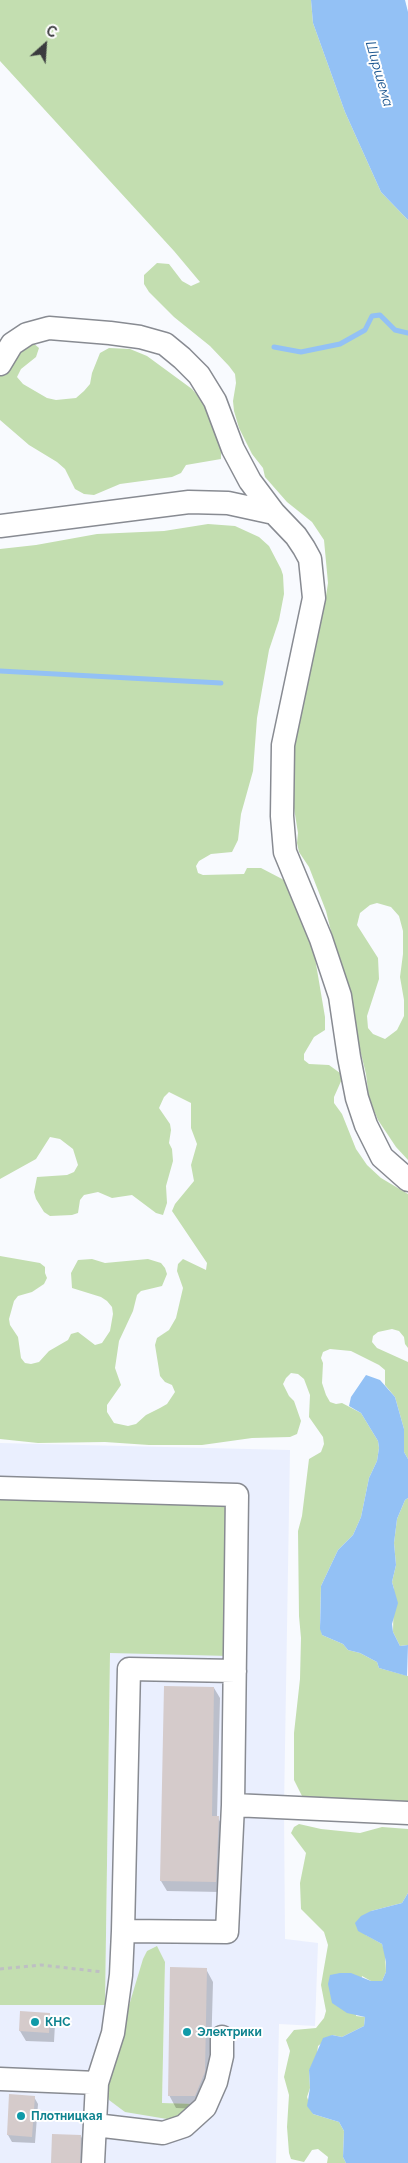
<!DOCTYPE html>
<meta charset="utf-8">
<style>
body{margin:0}
#map{position:relative;width:408px;height:2163px;overflow:hidden;background:#f8fafe;font-family:Raleway,sans-serif}
canvas{display:block}
.north{position:absolute;left:20px;top:20px;width:50px;height:50px;-webkit-text-stroke:4px #fff;paint-order:stroke;rotate:26deg;font-size:14px;font-weight:700;line-height:20px;text-align:center;color:#3a3b3e}
.north::after{content:'';display:block;margin:auto;width:18px;height:22px;background:#3a3b3e;clip-path:polygon(50% 0,100% 100%,50% 72%,0 100%)}
</style>
<div id="map">
<canvas width="408" height="2163"></canvas>
<div class="north">С</div>
</div>
<script>
const context = document.querySelector('canvas').getContext('2d');
context.lineJoin = 'round';
function fill(path, color) { context.fillStyle = color; context.fill(path, 'evenodd'); }
const shape = rows => new Path2D(rows.map(r => 'M' + r).join(''));
function stroke(path, color, width, dash) { context.strokeStyle = color; context.lineWidth = width; context.lineCap = dash ? 'butt' : 'round'; context.setLineDash(dash || []); context.stroke(path); }
function label(font, color, halo, rows, align = 'center') {
  context.font = font + ' Raleway,sans-serif'; context.lineWidth = 4; context.setLineDash([]); context.textBaseline = 'middle'; context.strokeStyle = halo; context.fillStyle = color; for (const [text, x, y, turn = 0] of rows) {
    context.save(); context.translate(x, y); context.rotate((+turn || 0) * Math.PI / 180); context.textAlign = isNaN(turn) ? turn : align; if (halo) context.strokeText(text, 0, 0); context.fillText(text, 0, 0); context.restore();
  }
}
fill(shape([
 [0,1443,290,1450,284,1807,285,1939,318,1943,315,2026,279,2024,276,2163,0,2163,0,2005,105,2005,110,1653,0,1496],
 [147,1951,165,1963,162,2103,195,2104,124,2112,127,2012]
]), '#eaeffe');
fill(shape([
 [0,0,311,0,313,23,345,112,381,192,408,220,408,1160,396,1147,378,1120,369,1098,366,1074,326,911,309,867,299,852,297,843,298,833,293,802,294,747,326,596,328,583,324,540,312,522,287,502,265,477,263,468,252,454,239,428,234,411,233,401,236,383,235,374,229,366,210,346,174,317,149,292,144,284,144,275,157,263,169,264,182,281,191,286,200,282,174,251,0,61],
 [377,903,391,907,399,916,403,931,403,954,400,977,404,1000,404,1016,397,1030,385,1039,373,1034,368,1028,367,1016,379,979,378,958,357,925,360,913,370,905],
 [0,339,32,342,39,348,36,357,21,369,17,377,23,384,47,398,56,400,76,398,84,391,90,384,92,373,100,353,109,348,130,349,147,356,192,389,204,403,221,450,221,459,186,465,181,473,172,477,120,484,94,495,84,494,75,489,65,469,57,462,29,445,0,420],
 [208,524,235,526,259,537,269,546,281,569,283,575,284,594,279,620,269,650,257,718,253,771,241,814,238,840,232,852,211,854,199,861,196,866,198,873,203,875,244,874,247,868,261,868,284,880,291,890,306,927,315,958,325,1017,325,1030,314,1037,304,1054,304,1060,309,1064,329,1065,340,1073,342,1079,334,1097,334,1103,342,1114,356,1149,367,1165,381,1178,408,1194,408,1348,405,1344,404,1337,399,1331,392,1329,378,1332,373,1336,372,1342,377,1348,408,1362,408,1459,404,1452,404,1429,395,1397,385,1385,385,1370,379,1365,351,1351,330,1349,323,1352,321,1358,323,1363,322,1383,326,1395,330,1402,336,1404,342,1403,361,1413,378,1441,379,1448,377,1461,369,1478,361,1517,353,1535,338,1550,321,1586,320,1622,322,1635,343,1644,348,1650,360,1653,377,1662,379,1668,408,1676,408,1807,304,1800,294,1780,294,1733,300,1679,301,1638,299,1616,298,1531,302,1516,309,1459,321,1452,324,1444,323,1437,309,1417,310,1395,304,1379,298,1374,291,1373,286,1378,283,1384,289,1396,294,1401,301,1421,297,1434,290,1437,252,1438,202,1445,149,1445,105,1442,38,1443,0,1439,0,1256,40,1263,45,1267,45,1273,47,1278,44,1284,32,1292,18,1296,14,1301,9,1319,10,1325,18,1337,21,1358,25,1363,31,1364,39,1362,49,1351,68,1340,71,1334,78,1332,95,1345,102,1343,110,1331,113,1314,112,1307,107,1301,101,1297,72,1288,71,1273,78,1260,92,1259,105,1263,148,1259,161,1263,165,1268,167,1274,162,1286,141,1291,137,1295,133,1311,119,1341,115,1368,121,1385,107,1405,107,1412,114,1423,128,1426,136,1424,146,1415,160,1408,167,1404,175,1392,172,1385,165,1382,160,1376,155,1345,157,1338,169,1330,176,1318,183,1288,177,1271,178,1264,183,1259,206,1270,207,1263,172,1211,175,1204,194,1181,191,1165,197,1144,191,1128,191,1103,169,1092,164,1097,159,1108,170,1124,171,1130,169,1143,172,1149,173,1161,166,1186,167,1203,163,1215,156,1213,132,1195,112,1198,98,1192,84,1195,80,1200,78,1213,72,1215,50,1216,44,1212,36,1199,34,1192,37,1177,67,1175,74,1172,78,1165,73,1149,60,1139,50,1137,36,1159,0,1179,0,549,36,545,97,534,164,531],
 [0,1496,231,1500,229,1656,110,1653,105,2005,0,2005],
 [408,1498,408,1645,400,1646,393,1632,394,1589,392,1582,396,1565,394,1543,397,1519,405,1500],
 [299,1824,321,1829,360,1833,382,1827,408,1829,408,1893,402,1903,371,1911,366,1935,382,1944,385,1953,386,1972,382,1981,371,1981,362,1976,356,2016,365,2017,364,2026,342,2037,332,2035,318,2046,317,2054,309,2071,310,2088,307,2097,313,2114,339,2122,344,2131,343,2157,346,2163,327,2163,328,2157,318,2149,312,2150,304,2162,291,2159,289,2153,287,2127,289,2095,284,2077,290,2051,286,2040,294,2030,316,2028,324,2018,326,2011,321,1985,328,1945,324,1932,301,1909,300,1883,306,1853,291,1833,294,1827],
 [157,1946,165,1962,162,2103,196,2104,182,2115,167,2119,125,2112,109,2100,105,2085,143,1959,147,1951]
]), '#c3deb0');
fill(shape([
 [311,0,405,0,408,12,408,220,381,192,345,112,313,23],
 [366,1375,380,1380,395,1397,404,1429,404,1452,408,1459,408,1498,405,1500,397,1519,394,1543,396,1565,392,1582,398,1603,392,1624,393,1632,400,1646,408,1645,407,1676,379,1668,377,1662,360,1653,348,1650,343,1644,322,1635,320,1629,321,1586,338,1550,353,1535,361,1517,369,1478,377,1461,379,1448,378,1441,361,1413,349,1406,351,1397],
 [408,1893,408,2163,346,2163,343,2157,344,2131,339,2122,313,2114,307,2106,310,2088,309,2070,323,2038,332,2035,342,2037,364,2026,365,2017,347,2013,332,2003,328,1984,330,1975,340,1973,351,1973,371,1981,382,1981,386,1972,386,1962,382,1944,358,1931,355,1923,361,1916,371,1911,402,1903]
]), '#93c1f5');
fill(shape([
 [214,1688,220,1698,217,1817,224,1828,221,1892,167,1891,161,1881],
 [206,1969,213,1982,210,2091,202,2109,176,2108,169,2095],
 [49,2014,55,2024,54,2042,26,2041,20,2031],
 [34,2097,38,2104,35,2143,12,2142,8,2135],
 [81,2136,84,2143,84,2163,52,2163]
]), '#0003');
stroke(shape([
 [274,347,301,352,340,344,365,330,372,316,380,315,395,330,408,333],
 [0,671,221,683]
]), '#93c1f5', 5);
fill(shape([
 [164,1686,214,1687,212,1816,219,1816,216,1882,160,1881],
 [170,1967,207,1968,205,2072,195,2096,168,2096],
 [20,2011,50,2013,49,2033,19,2031],
 [9,2094,35,2096,32,2137,7,2135],
 [52,2134,81,2135,80,2163,51,2163]
]), '#d5cbcb');
const minor = shape([
 [0,364,12,344,27,334,49,328,110,333,140,337,165,344,182,358,199,375,215,401,233,449,250,481,274,513,296,536,304,548,310,559,314,598,283,745,282,816,285,852,321,939,340,996,349,1057,357,1098,366,1125,382,1157,408,1180],
 [0,526,189,502,228,503,274,513],
 [0,1488,237,1495,233,1805,227,1932,123,1931,121,1975,113,2033,97,2083,93,2163],
 [233,1805,408,1813],
 [123,1931,129,1669,235,1671],
 [0,2079,97,2083],
 [95,2125,163,2133,184,2126,205,2107,216,2082,222,2056,222,2037]
]);
stroke(minor, '#888b92', 25);
stroke(shape([
 [0,1969,41,1965,103,1972]
]), '#bebfc3', 3, [4, 4]);
stroke(minor, '#fff', 22);
for (const [x, y, r, color] of [
 [35,2022,5,"#0f9aa8"],
 [187,2032,5,"#0f9aa8"],
 [21,2116,5,"#0f9aa8"]
]) { const dot = new Path2D(); dot.arc(x, y, r, 0, 2 * Math.PI); context.fillStyle = color; context.fill(dot); stroke(dot, '#fff', 2); }
label('bold 12px', '#0d838f', '#fff', [
 ["КНС",45,2022],
 ["Электрики",197,2032],
 ["Плотницкая",31,2116]
], 'left');
label('italic 14px', '#1b5690', '#fff', [
 ["Ширшема",379,74,74]
]);
</script>
